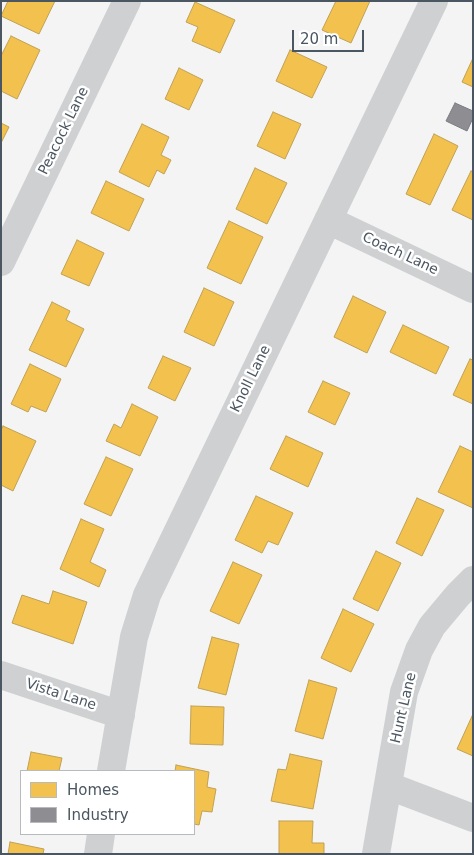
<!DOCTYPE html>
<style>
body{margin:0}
#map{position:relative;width:474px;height:855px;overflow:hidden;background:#f4f4f4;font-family:"DejaVu Sans",sans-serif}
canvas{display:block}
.frame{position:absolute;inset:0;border:2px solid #4a5661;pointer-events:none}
.legend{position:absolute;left:20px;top:770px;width:175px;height:65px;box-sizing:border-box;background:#fff;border:1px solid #b7bbc0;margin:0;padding:6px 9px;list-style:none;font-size:15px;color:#4a5661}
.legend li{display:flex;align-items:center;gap:10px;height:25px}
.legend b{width:25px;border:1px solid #b7bbc0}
.scale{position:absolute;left:292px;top:30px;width:72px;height:22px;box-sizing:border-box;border:2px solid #4a5661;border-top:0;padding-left:6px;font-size:15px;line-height:18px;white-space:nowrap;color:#4a5661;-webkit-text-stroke:4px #fff;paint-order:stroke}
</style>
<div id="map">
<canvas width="474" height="855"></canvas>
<div class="frame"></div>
<ul class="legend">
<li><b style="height:14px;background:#f2c14e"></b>Homes</li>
<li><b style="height:14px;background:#8d8d92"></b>Industry</li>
</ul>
<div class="scale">20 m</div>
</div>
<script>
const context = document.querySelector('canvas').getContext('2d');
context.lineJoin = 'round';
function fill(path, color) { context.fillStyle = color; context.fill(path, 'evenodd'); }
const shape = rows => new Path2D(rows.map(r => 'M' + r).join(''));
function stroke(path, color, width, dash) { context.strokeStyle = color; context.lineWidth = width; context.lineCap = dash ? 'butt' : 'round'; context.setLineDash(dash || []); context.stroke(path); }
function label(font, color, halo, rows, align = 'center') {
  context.font = font + ' "DejaVu Sans",sans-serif'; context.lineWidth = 5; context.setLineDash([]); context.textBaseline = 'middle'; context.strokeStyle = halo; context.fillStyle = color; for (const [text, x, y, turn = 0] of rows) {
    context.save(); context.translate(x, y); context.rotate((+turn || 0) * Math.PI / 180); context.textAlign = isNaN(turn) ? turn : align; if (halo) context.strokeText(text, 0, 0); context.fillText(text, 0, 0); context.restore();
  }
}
const homes = shape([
 [8,1,55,1,39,34,1,16,8,1],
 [336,1,370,1,351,43,322,30,336,1],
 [195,2,235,20,220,53,192,41,198,27,186,22,195,2],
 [11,36,40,50,17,99,1,91,1,56,11,36],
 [290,50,327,67,312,98,276,81,290,50],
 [473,58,473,87,462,82,473,58],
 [179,68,203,80,189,110,165,99,179,68],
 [273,112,301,124,285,159,257,146,273,112],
 [1,123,9,127,1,143,1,123],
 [142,124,169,137,161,155,171,160,164,174,157,170,149,187,119,172,142,124],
 [434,134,458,146,430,205,406,194,434,134],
 [255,168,287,183,267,224,236,209,255,168],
 [471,171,473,172,473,220,452,210,471,171],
 [106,181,144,199,129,231,91,213,106,181],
 [229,221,263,237,241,284,207,268,229,221],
 [77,240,104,253,89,286,61,274,77,240],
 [204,288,234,302,214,346,184,332,204,288],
 [353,296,386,312,367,353,334,337,353,296],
 [52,302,70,311,66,320,84,329,66,367,29,350,52,302],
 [403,325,449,347,436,374,390,352,403,325],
 [163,356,191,368,175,401,148,388,163,356],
 [470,359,473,360,473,404,453,395,470,359],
 [30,364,61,379,46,412,31,406,28,412,11,404,30,364],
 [323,381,350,393,335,425,308,412,323,381],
 [132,404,158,417,140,456,106,441,114,424,121,428,132,404],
 [3,426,36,441,13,491,1,485,1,430,3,426],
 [286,436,323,453,308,487,270,469,286,436],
 [460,446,473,452,473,508,438,492,460,446],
 [106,457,133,469,111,516,84,504,106,457],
 [256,496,293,513,278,545,268,541,262,553,235,540,256,496],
 [417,498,444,510,422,556,396,543,417,498],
 [81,519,104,529,90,562,106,570,99,587,60,569,81,519],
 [376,551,401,563,378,611,353,599,376,551],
 [233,562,262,575,239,624,210,611,233,562],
 [53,591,87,602,73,644,12,623,22,595,49,604,53,591],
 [343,609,374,624,351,672,321,658,343,609],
 [212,637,239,644,226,695,198,688,212,637],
 [309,680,337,688,323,739,295,731,309,680],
 [191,706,224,707,223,745,190,744,191,706],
 [473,714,473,756,457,749,473,714],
 [31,752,62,758,59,771,27,771,31,752],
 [290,754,322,761,313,809,271,801,278,769,286,770,290,754],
 [176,765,209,772,207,787,216,789,212,812,202,811,199,825,194,824,194,771,175,771,176,765],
 [279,821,313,821,312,843,324,843,324,854,279,854,279,821],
 [10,842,44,849,43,854,8,854,10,842]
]);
fill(homes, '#f2c14e');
stroke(homes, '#c0a154', 1);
const industry = shape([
 [455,103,473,111,473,118,467,131,446,121,455,103]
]);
fill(industry, '#8d8d92');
stroke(industry, '#797c83', 1);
stroke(shape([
 [328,220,473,289],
 [1,262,127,1],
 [1,675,121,715],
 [111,771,134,637,147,595,434,1],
 [389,786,473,818],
 [98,854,101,834],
 [376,854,404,692,419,650,432,626,458,595,473,580]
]), '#ced0d2', 28);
label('14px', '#4a5661', '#fff', [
 ["Peacock Lane",64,131,-64],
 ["Coach Lane",400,254,25],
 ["Knoll Lane",251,379,-64],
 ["Vista Lane",61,695,18],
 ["Hunt Lane",404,708,-77]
]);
</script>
